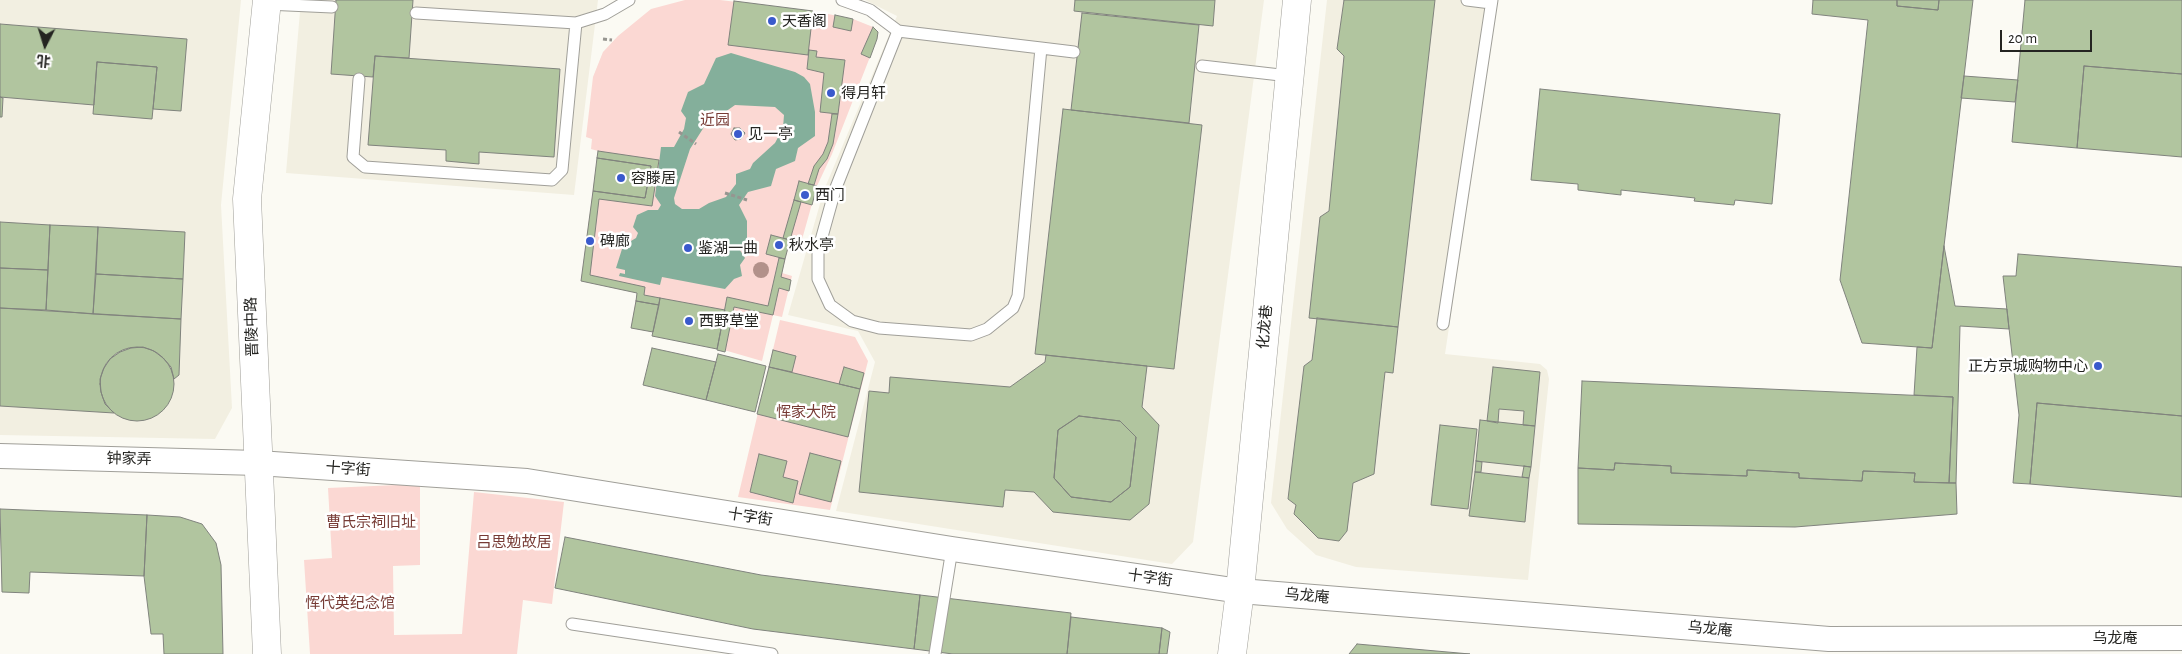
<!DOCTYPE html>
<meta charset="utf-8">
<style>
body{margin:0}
#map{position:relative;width:2182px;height:654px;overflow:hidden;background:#fbfaf3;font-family:"Alegreya Sans","Noto Sans SC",sans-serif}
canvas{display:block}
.north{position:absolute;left:20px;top:20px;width:50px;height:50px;-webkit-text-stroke:4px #fff;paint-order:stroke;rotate:185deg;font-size:14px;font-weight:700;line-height:20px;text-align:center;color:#242421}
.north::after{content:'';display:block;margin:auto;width:18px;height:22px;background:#242421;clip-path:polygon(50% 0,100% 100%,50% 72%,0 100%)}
.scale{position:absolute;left:2000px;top:30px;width:92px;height:22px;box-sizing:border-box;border:2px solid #242421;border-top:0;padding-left:6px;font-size:15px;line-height:18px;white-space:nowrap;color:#242421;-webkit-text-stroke:4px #fff;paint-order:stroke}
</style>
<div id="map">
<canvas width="2182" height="654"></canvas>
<div class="north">北</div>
<div class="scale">20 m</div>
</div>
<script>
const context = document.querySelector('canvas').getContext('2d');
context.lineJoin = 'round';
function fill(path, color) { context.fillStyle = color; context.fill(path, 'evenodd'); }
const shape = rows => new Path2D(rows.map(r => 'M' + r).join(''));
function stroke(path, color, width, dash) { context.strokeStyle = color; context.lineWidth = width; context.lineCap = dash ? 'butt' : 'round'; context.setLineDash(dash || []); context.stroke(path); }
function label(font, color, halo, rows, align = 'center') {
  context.font = font + ' "Alegreya Sans","Noto Sans SC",sans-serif'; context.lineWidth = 5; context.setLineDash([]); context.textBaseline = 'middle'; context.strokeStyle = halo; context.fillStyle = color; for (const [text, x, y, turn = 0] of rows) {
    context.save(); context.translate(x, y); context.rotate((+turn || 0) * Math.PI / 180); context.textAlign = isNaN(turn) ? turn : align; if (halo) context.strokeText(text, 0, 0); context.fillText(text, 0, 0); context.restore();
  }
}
fill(shape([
 [0,0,241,0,221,205,232,408,215,439,0,435],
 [301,0,598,0,574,195,286,173],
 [865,0,1264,0,1193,542,1172,564,836,511,875,362,858,331,788,315,824,190,897,16],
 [1327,0,1498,0,1445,354,1540,364,1547,370,1549,379,1528,580,1356,567,1316,555,1287,529,1271,503]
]), '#f2efe1');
fill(shape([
 [685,0,720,0,813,11,853,19,873,27,878,32,877,39,832,154,817,186,801,243,790,240,782,273,792,276,791,280,782,317,773,315,762,361,717,348,652,336,653,332,631,328,637,293,581,281,598,151,591,149,592,139,586,137,593,77,603,52,618,36,651,9],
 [780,320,855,337,868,361,830,510,738,497],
 [420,484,420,565,393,566,394,635,462,634,474,492,564,502,552,604,523,600,517,654,310,654,304,560,332,558,328,488]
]), '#fbd8d3');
fill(shape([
 [731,53,795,72,804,77,810,84,815,112,815,136,798,148,795,161,776,169,771,186,748,192,739,205,747,221,747,242,738,247,745,258,740,265,742,276,734,279,725,289,662,277,660,285,619,276,620,273,625,274,625,270,616,268,622,249,626,244,636,238,638,233,633,227,637,215,648,210,658,210,661,205,655,196,661,147,674,147,684,129,686,118,681,111,688,92,704,84,716,58],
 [735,105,775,107,784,115,783,128,775,143,753,163,750,169,736,174,736,184,726,197,709,203,699,209,682,209,675,204,674,198,690,149,704,127]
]), '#84af9b');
const building = shape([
 [336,0,413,0,409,58,375,56,373,77,331,74,336,0],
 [1075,0,1215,0,1213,26,1074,11,1075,0],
 [1344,0,1435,0,1398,327,1309,318,1320,217,1329,211,1344,56,1337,49,1344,0],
 [1813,0,1897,0,1897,6,1938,10,1939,0,1973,0,1932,348,1862,343,1840,280,1868,20,1812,14,1813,0],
 [1897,0,1939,0,1938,10,1897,6,1897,0],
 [2025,0,2182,0,2182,74,2084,66,2077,148,2012,142,2025,0],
 [734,1,813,11,808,55,728,45,734,1],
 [1082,13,1199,25,1189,123,1071,110,1082,13],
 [835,15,853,19,851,31,833,27,835,15],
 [0,24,187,39,181,111,153,109,157,67,97,62,94,105,0,97,0,24],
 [873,27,878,32,877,39,870,58,861,54,873,27],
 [809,50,817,51,816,57,845,60,838,114,820,112,824,73,807,69,809,50],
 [375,56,560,69,554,157,479,152,479,164,446,161,446,150,368,145,375,56],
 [97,62,157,67,152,119,93,114,97,62],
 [2084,66,2182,74,2182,157,2077,148,2084,66],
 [1964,76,2018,80,2015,102,1961,98,1964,76],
 [1540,89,1780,114,1772,204,1735,200,1734,205,1694,201,1695,198,1621,190,1621,195,1578,190,1578,184,1531,180,1540,89],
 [0,97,3,98,2,117,0,117,0,97],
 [1063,109,1202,125,1174,369,1035,354,1063,109],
 [832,114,838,114,833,144,827,159,819,169,814,185,808,184,814,166,823,154,828,142,832,114],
 [734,128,740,128,745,133,741,139,735,140,731,134,734,128],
 [598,151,659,160,652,206,599,199,590,275,645,287,644,295,660,298,659,305,636,301,637,293,581,281,593,191,645,198,651,166,597,158,598,151],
 [597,158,651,166,645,198,593,191,597,158],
 [799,181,817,186,812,205,794,200,799,181],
 [794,200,801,202,790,240,783,238,794,200],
 [0,222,50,225,48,270,0,268,0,222],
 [50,225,98,227,93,314,46,310,50,225],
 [98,227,185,232,183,279,96,274,98,227],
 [771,235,790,240,785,259,766,254,771,235],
 [1944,246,1955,306,2007,309,2009,329,1960,326,1956,483,1949,483,1953,397,1914,395,1917,347,1932,348,1944,246],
 [2018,254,2182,267,2182,416,2037,403,2030,484,2013,483,2019,415,2003,276,2016,276,2018,254],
 [779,258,785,259,781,277,791,280,789,291,779,288,773,315,734,307,725,352,717,350,727,297,768,306,779,258],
 [0,268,48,270,46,310,0,308,0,268],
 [96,274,183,279,181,319,93,314,96,274],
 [660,298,725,310,717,349,652,336,660,298],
 [636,301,659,305,653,332,631,328,636,301],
 [0,308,181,319,179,375,174,379,171,367,163,358,154,351,143,347,131,348,120,352,110,359,104,368,100,379,101,392,105,404,114,413,0,406,0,308],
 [1317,318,1398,327,1393,373,1385,372,1374,474,1353,483,1347,531,1339,541,1318,538,1294,514,1296,505,1288,499,1304,366,1312,360,1317,318],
 '100 384a37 37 0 1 1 74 0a37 37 0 1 1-74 0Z',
 [652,348,716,362,706,400,643,385,652,348],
 [773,350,796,356,792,372,769,367,773,350],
 [718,354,766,366,755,412,706,400,718,354],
 [1046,355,1147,366,1142,407,1159,425,1149,504,1130,520,1053,512,1034,492,1005,490,1003,507,859,492,869,391,889,393,890,377,1010,387,1045,362,1046,355],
 [1079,416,1120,421,1136,437,1130,487,1111,502,1071,497,1054,478,1058,430,1079,416],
 [769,367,860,389,848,437,757,414,769,367],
 [844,367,864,373,860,389,839,384,844,367],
 [1493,367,1540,372,1535,426,1523,425,1524,411,1499,409,1498,423,1487,421,1493,367],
 [1582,381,1953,397,1949,483,1914,482,1915,473,1863,471,1862,481,1799,478,1799,473,1747,470,1747,476,1671,473,1671,466,1615,463,1614,470,1578,468,1582,381],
 [2037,403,2182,416,2182,497,2030,484,2037,403],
 [1079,416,1120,421,1136,437,1130,487,1111,502,1071,497,1054,478,1058,430,1079,416],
 [1480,420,1535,426,1531,467,1476,461,1480,420],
 [1440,425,1477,429,1468,509,1431,505,1440,425],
 [810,453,841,461,831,502,799,494,810,453],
 [759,454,787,461,783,477,798,481,793,503,750,492,759,454],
 [1476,461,1482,462,1481,472,1475,472,1476,461],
 [1615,463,1671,466,1671,473,1747,476,1747,470,1799,473,1799,478,1862,481,1863,471,1915,473,1914,482,1956,483,1957,514,1795,527,1578,524,1578,468,1614,470,1615,463],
 [1524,466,1531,467,1529,478,1522,477,1524,466],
 [1475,472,1529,478,1525,522,1469,516,1475,472],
 [0,509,147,515,144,576,30,572,29,593,2,592,0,509],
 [147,515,180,517,202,524,216,543,221,565,223,654,164,654,163,634,151,634,144,576,147,515],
 [565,537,761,575,920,595,914,649,753,629,555,588,565,537],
 [920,595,1071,613,1067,654,953,654,914,649,920,595],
 [1071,617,1162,628,1159,654,1067,654,1071,617],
 [1162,628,1170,632,1167,654,1159,654,1162,628],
 [1357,644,1470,654,1349,654,1357,644]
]);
fill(building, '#b1c59f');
stroke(building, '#80837d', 1);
const service = shape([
 [842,0,870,10,898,31,1041,48,1018,296,1013,308,987,329,971,335,879,328,852,321,830,305,818,279,818,251,835,190,898,31],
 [1467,0,1491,3],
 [266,4,332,7],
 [416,13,576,23,605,14,629,0],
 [1041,48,1074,52],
 [1202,66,1289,76],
 [359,79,353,157,365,167,552,180,562,170,576,23],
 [1443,324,1492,0],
 [572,624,772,654],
 [935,654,952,549]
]);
const minor = shape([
 [0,456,258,463,527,481,952,549,1240,591,1829,639,2182,638]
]);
const tertiary = shape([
 [1232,654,1240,591,1297,0]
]);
const secondary = shape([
 [267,654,247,199,267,0]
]);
stroke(service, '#a09f99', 13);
stroke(minor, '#a09f99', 26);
stroke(tertiary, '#a09f99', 29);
stroke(secondary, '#a09f99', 29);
stroke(shape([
 [603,39,612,40],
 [679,132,696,144],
 [725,193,747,200]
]), '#969590', 3, [4, 2.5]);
stroke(service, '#fff', 11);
stroke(minor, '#fff', 24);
stroke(tertiary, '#fff', 28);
stroke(secondary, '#fff', 28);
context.fillStyle = '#b2918a';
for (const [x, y] of [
 [761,270]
]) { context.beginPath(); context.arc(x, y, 8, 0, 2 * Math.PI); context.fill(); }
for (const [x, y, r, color] of [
 [772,21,5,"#3a5acc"],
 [831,93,5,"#3a5acc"],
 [738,134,5,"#3a5acc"],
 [621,178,5,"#3a5acc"],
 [805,195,5,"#3a5acc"],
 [590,241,5,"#3a5acc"],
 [779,245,5,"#3a5acc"],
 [688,248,5,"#3a5acc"],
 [689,321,5,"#3a5acc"],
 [2098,366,5,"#3a5acc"]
]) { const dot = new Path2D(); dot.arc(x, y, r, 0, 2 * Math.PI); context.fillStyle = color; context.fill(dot); stroke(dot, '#fff', 2); }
label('15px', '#242421', '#fff', [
 ["天香阁",782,21],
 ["得月轩",841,93],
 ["见一亭",748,134],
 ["容滕居",631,178],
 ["西门",815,195],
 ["碑廊",600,241],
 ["秋水亭",789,245],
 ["鉴湖一曲",698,248],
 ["西野草堂",699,321],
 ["正方京城购物中心",2088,366,"right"]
], 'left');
label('15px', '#773b35', '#fff', [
 ["近园",715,120],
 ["恽家大院",806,412],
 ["曹氏宗祠旧址",371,522],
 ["吕思勉故居",514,542],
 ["恽代英纪念馆",350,603]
]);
label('15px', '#242421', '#fff', [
 ["晋陵中路",252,327,-92],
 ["化龙巷",1265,327,-85],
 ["钟家弄",129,459,1],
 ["十字街",348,469,4],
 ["十字街",750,517,9],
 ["十字街",1150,578,8],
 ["乌龙庵",1307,596,5],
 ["乌龙庵",1710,629,5],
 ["乌龙庵",2115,638]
]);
</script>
